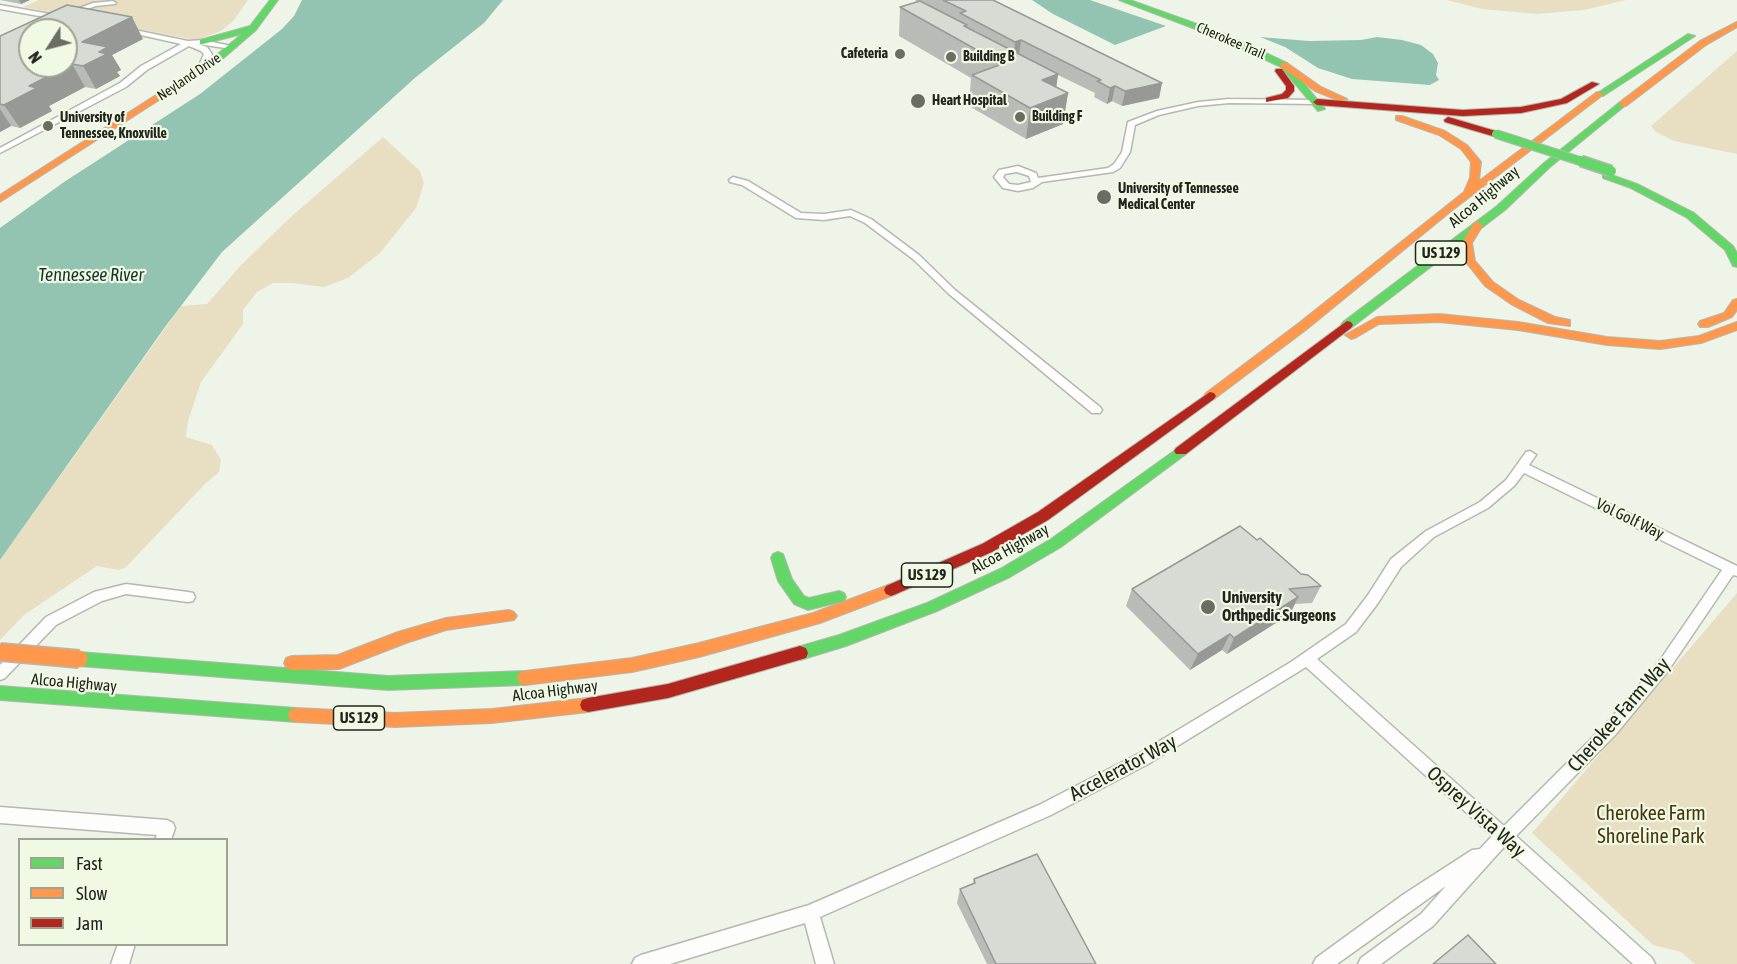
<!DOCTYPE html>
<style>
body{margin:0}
#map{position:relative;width:1737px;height:964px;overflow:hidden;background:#eff4e9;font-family:"Asap Condensed",sans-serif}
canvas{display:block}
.legend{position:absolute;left:18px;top:838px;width:210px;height:108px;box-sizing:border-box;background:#eff9e4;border:2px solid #9da494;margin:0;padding:8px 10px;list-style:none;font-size:18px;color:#21251d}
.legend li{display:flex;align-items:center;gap:12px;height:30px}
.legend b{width:30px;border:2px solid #9da494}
.north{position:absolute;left:18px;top:18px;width:60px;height:60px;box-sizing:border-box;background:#eff9e4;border:2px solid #9da494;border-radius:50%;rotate:234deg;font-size:16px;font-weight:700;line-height:24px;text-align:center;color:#21251d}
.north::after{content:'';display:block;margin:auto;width:21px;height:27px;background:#696d64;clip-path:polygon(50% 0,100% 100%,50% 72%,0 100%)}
</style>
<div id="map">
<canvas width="1737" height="964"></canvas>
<ul class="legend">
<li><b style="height:8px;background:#63d668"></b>Fast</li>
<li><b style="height:8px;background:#ff974d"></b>Slow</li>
<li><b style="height:8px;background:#b3261e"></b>Jam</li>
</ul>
<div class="north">N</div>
</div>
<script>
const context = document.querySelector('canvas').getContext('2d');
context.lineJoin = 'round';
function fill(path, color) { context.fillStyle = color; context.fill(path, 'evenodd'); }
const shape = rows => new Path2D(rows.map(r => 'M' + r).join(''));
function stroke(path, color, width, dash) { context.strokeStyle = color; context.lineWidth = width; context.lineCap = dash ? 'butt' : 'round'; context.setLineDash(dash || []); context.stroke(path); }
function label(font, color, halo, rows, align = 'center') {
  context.font = font + ' "Asap Condensed",sans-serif'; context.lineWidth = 4.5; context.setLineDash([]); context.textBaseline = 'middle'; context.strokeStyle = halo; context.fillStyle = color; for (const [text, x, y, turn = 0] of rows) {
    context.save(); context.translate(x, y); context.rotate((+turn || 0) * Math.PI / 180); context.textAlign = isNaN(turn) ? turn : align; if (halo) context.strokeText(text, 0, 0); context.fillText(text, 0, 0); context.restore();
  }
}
fill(shape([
 [39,0,248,0,234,20,221,31,199,39,190,39,23,7],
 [1447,0,1626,0,1584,10,1537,14,1482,9],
 [1737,51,1737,154,1674,141,1656,132,1651,126],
 [383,137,420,171,424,183,416,208,380,253,348,278,324,287,292,283,273,283,257,292,243,310,243,324,201,382,188,421,186,437,212,445,221,460,219,472,204,485,126,567,119,570,97,566,24,615,0,640,0,560,181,306,207,304,242,264,293,215],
 [1737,593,1737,964,1695,964,1681,952,1653,945,1532,833]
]), '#e8dec2');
fill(shape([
 [302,0,503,0,484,23,416,77,222,252,165,327,0,560,0,228,64,182,200,94,282,29,294,16],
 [1032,0,1090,0,1166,26,1115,45,1053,14],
 [1260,37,1309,41,1361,40,1377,37,1402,40,1421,45,1433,54,1438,63,1436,75,1439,80,1430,85,1352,79,1318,68,1285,47]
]), '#93c4b2');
const street = shape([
 [113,1,116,3,115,4,96,6,69,15,66,13,93,3,113,1],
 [0,5,61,16,64,18,61,20,0,9,0,5],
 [125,28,188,41,203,40,236,47,232,49,198,44,207,47,212,54,205,70,201,72,197,70,204,54,201,51,189,46,147,70,126,87,0,153,0,148,120,83,141,66,181,44,123,31,122,30,125,28],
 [1229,99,1317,100,1321,102,1317,104,1229,103,1198,106,1159,115,1135,125,1130,152,1120,168,1113,172,1042,182,1033,188,1018,191,1003,188,994,177,999,170,1018,166,1036,173,1038,178,1108,168,1114,164,1122,152,1128,122,1157,111,1198,102,1229,99],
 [1017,172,1029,176,1031,182,1018,185,1009,184,1003,177,1005,174,1017,172],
 [733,177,748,181,801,213,824,214,851,210,871,219,919,255,955,290,1100,407,1102,410,1100,413,1092,413,949,294,913,259,865,223,850,216,824,220,796,218,742,185,730,182,729,180,733,177],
 [1530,451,1536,455,1529,465,1737,566,1737,576,1733,575,1668,671,1616,734,1516,836,1652,958,1655,964,1633,964,1504,847,1433,926,1381,964,1358,964,1361,958,1421,914,1446,886,1337,964,1313,964,1316,958,1404,894,1472,850,1480,849,1492,836,1306,667,1148,764,1051,815,820,917,834,964,816,964,805,923,670,964,632,964,635,958,641,955,809,905,1039,805,1138,754,1291,662,1346,624,1368,595,1391,559,1426,531,1480,502,1506,480,1526,452,1530,451],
 [1524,473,1722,570,1658,663,1606,724,1504,826,1317,659,1356,632,1378,603,1401,567,1434,537,1488,508,1514,486,1524,473],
 [126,584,188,592,193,593,195,597,193,601,188,602,126,594,102,601,56,625,5,678,0,680,0,665,46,617,94,592,126,584],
 [0,807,167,820,173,823,175,828,171,840,155,840,157,835,0,823,0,807],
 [118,944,135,944,129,964,111,964,118,944]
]);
const fast = shape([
 [270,0,278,0,256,30,220,61,198,75,192,75,192,71,214,57,242,34,203,44,200,44,200,40,250,26,270,0],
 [1119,0,1130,0,1225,34,1287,63,1325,109,1318,111,1281,67,1219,38,1119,0],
 [1688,34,1695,36,1603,96,1596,94,1688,34],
 [1620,102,1627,104,1550,167,1505,210,1351,328,1343,328,1341,325,1343,322,1497,206,1544,163,1620,102],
 [1606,173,1637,184,1694,213,1733,246,1737,253,1737,267,1733,266,1725,250,1686,217,1631,188,1603,178,1603,174,1606,173],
 [1181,446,1186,448,1188,451,1186,454,1061,547,1010,577,937,611,846,646,800,660,794,658,792,653,794,648,839,635,927,603,1000,569,1051,539,1181,446],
 [778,552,783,554,792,579,804,596,809,598,839,591,844,593,846,597,844,601,808,610,794,604,778,581,771,558,773,554,778,552],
 [79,652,388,676,525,671,531,673,533,678,531,683,525,685,388,690,79,666,73,664,71,659,73,654,79,652],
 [0,686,296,708,302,710,304,715,302,720,296,722,0,700,0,686]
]);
const slow = shape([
 [1737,22,1737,27,1706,45,1626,106,1620,106,1620,102,1700,41,1737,22],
 [1281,63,1287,63,1321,87,1347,99,1340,101,1315,91,1281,67,1281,63],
 [195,70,198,71,198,75,0,202,0,195,195,70],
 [1597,92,1604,94,1450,212,1307,329,1214,399,1206,399,1204,396,1206,393,1299,323,1464,192,1470,178,1471,162,1461,149,1439,135,1396,120,1396,116,1402,116,1445,131,1467,145,1481,162,1479,181,1597,92],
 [1478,222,1483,225,1472,243,1475,261,1493,282,1519,300,1555,317,1570,320,1570,326,1548,323,1511,304,1485,286,1465,261,1462,243,1474,223,1478,222],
 [1737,299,1737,310,1732,317,1708,327,1700,327,1698,324,1700,321,1724,313,1733,300,1737,299],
 [1439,314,1518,322,1607,337,1660,341,1699,336,1737,322,1737,330,1701,343,1660,349,1607,345,1518,330,1439,322,1379,324,1355,338,1351,339,1345,335,1377,317,1439,314],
 [891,584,896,586,898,590,896,594,820,623,699,657,632,672,525,685,519,683,517,678,519,673,525,671,632,658,699,643,813,613,891,584],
 [509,610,514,612,517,616,514,620,446,630,406,643,339,669,292,670,286,668,284,663,286,658,292,656,338,655,398,632,446,618,509,610],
 [588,698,594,700,596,705,594,710,588,712,492,723,395,727,296,722,290,720,288,715,290,710,296,708,395,713,492,709,588,698]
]);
const jam = shape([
 [1276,69,1282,69,1294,86,1294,91,1288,98,1266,102,1266,98,1282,94,1286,90,1286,86,1275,71,1276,69],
 [1592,82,1599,84,1567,103,1521,113,1463,116,1317,105,1313,102,1317,99,1463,110,1521,107,1561,99,1592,82],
 [1448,117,1499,132,1501,134,1496,137,1445,122,1444,120,1448,117],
 [1347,321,1351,322,1353,325,1351,328,1186,454,1176,454,1174,451,1176,448,1347,321],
 [1210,392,1214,393,1216,396,1214,399,1048,520,992,552,896,594,891,596,886,594,884,590,886,586,982,544,1038,512,1210,392],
 [800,646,806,648,808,653,806,658,668,698,588,712,582,710,580,705,582,700,588,698,668,684,800,646]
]);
stroke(street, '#b4b8b0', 3);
stroke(fast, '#b4b8b0', 2);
stroke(slow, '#b4b8b0', 2);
stroke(jam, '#b4b8b0', 2);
fill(street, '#fdfdfc');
fill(fast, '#63d668');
fill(slow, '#ff974d');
fill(jam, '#b3261e');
const fastBridgeFar1 = shape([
 [1496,134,1586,163]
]);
const fastBridge = shape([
 [1581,161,1611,171]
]);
const slowBridge = shape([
 [0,652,79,659]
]);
stroke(fastBridgeFar1, '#b4b8b0', 10, []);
stroke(fastBridge, '#b4b8b0', 13, []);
stroke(slowBridge, '#b4b8b0', 20, []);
stroke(fastBridgeFar1, '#63d668', 8);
stroke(fastBridge, '#63d668', 10);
stroke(slowBridge, '#ff974d', 17);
fill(shape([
 [0,0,30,0,21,4],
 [915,0,993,0,1162,83,1159,98,1122,106,1112,101,1107,104,1094,97,1095,93,1058,75,1056,87,1068,93,1063,124,1026,139,969,106,971,78,899,36,900,7,917,2],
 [0,36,143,39,112,55,121,70,117,72,120,76,96,89,85,87,49,106,52,111,20,128,11,126,0,132],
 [1257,540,1301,574,1321,586,1312,603,1295,604,1290,614,1227,654,1222,650,1190,670,1126,606,1132,589],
 [974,879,1096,964,987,964,957,903,960,889,973,883]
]), '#b8bcb6');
fill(shape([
 [19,0,30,0,21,4],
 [132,17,143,39,112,55,121,70,117,72,120,76,96,89,83,66,82,42],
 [1021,40,1019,55,1014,57,1015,42],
 [72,64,85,87,49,106,52,111,20,128,4,105,29,86],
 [1058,74,1055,98,1068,93,1063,124,1026,139,1030,108,1042,80],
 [1162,83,1159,98,1122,106,1125,91],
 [1115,86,1112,101,1107,104,1110,88],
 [0,109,11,126,0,132],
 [1298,597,1290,614,1227,654,1234,638],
 [1230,634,1222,650,1190,670,1198,654]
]), '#969994');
const building = shape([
 [943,0,993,0,1162,83,1125,91,1115,86,1110,88,1097,81,1101,80,1021,40,1015,42,960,13,966,11,943,0],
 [920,1,967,25,964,26,1058,74,1042,80,1068,93,1030,108,972,75,1002,64,900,7,920,1],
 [67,5,132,17,82,42,108,47,99,52,107,54,83,66,72,64,29,86,37,88,4,105,0,104,0,36,67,5],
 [30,30,66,30,66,66,30,66,30,30],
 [1240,526,1257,540,1260,538,1301,574,1308,575,1321,586,1289,589,1298,597,1234,638,1230,634,1198,654,1132,589,1240,526],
 [1037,854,1096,964,996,964,960,889,975,883,974,879,1037,854],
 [1468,935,1496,964,1433,964,1468,935]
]);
fill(building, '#d6dbd4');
stroke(building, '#969994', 1.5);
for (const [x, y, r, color] of [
 [900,54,6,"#696d64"],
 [951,57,6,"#696d64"],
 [918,101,8,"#696d64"],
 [1020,117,6,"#696d64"],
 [48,126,6,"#696d64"],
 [1104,197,8,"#696d64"],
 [1208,607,8,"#696d64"]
]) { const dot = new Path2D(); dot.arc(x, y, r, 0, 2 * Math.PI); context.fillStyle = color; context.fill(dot); stroke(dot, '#eff9e4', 2); }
label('14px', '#21251d', '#eff9e4', [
 ["Cherokee Trail",1231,41,23],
 ["Neyland Drive",189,77,-34]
]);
label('bold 14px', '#21251d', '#eff9e4', [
 ["Cafeteria",888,54,"right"],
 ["Building B",963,57],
 ["Heart Hospital",932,101],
 ["Building F",1032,117],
 ["University of",60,118],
 ["Tennessee, Knoxville",60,134],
 ["University of Tennessee",1118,189],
 ["Medical Center",1118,205]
], 'left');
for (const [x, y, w] of [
 [1441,253,51],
 [927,575,51],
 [359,718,51]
]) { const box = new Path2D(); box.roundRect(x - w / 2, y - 12, w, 24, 4.5); context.fillStyle = '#eff9e4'; context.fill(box); stroke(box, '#21251d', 1.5); }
label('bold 15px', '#21251d', null, [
 ["US 129",1441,253],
 ["US 129",927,575],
 ["US 129",359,718]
]);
label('16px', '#21251d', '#eff9e4', [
 ["Alcoa Highway",1484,197,-40],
 ["Vol Golf Way",1630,519,26],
 ["Alcoa Highway",1010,549,-29],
 ["Alcoa Highway",74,683,5],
 ["Alcoa Highway",555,691,-7]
]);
label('bold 16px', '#21251d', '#eff9e4', [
 ["University",1222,598],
 ["Orthpedic Surgeons",1222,616]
], 'left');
label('italic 18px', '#13342b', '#eff9e4', [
 ["Tennessee River",91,275]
]);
label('20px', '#21251d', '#eff9e4', [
 ["Cherokee Farm Way",1619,715,-49],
 ["Accelerator Way",1123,768,-28],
 ["Osprey Vista Way",1476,812,42]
]);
label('20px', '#49360c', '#eff9e4', [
 ["Cherokee Farm",1651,814],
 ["Shoreline Park",1651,837]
]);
</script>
